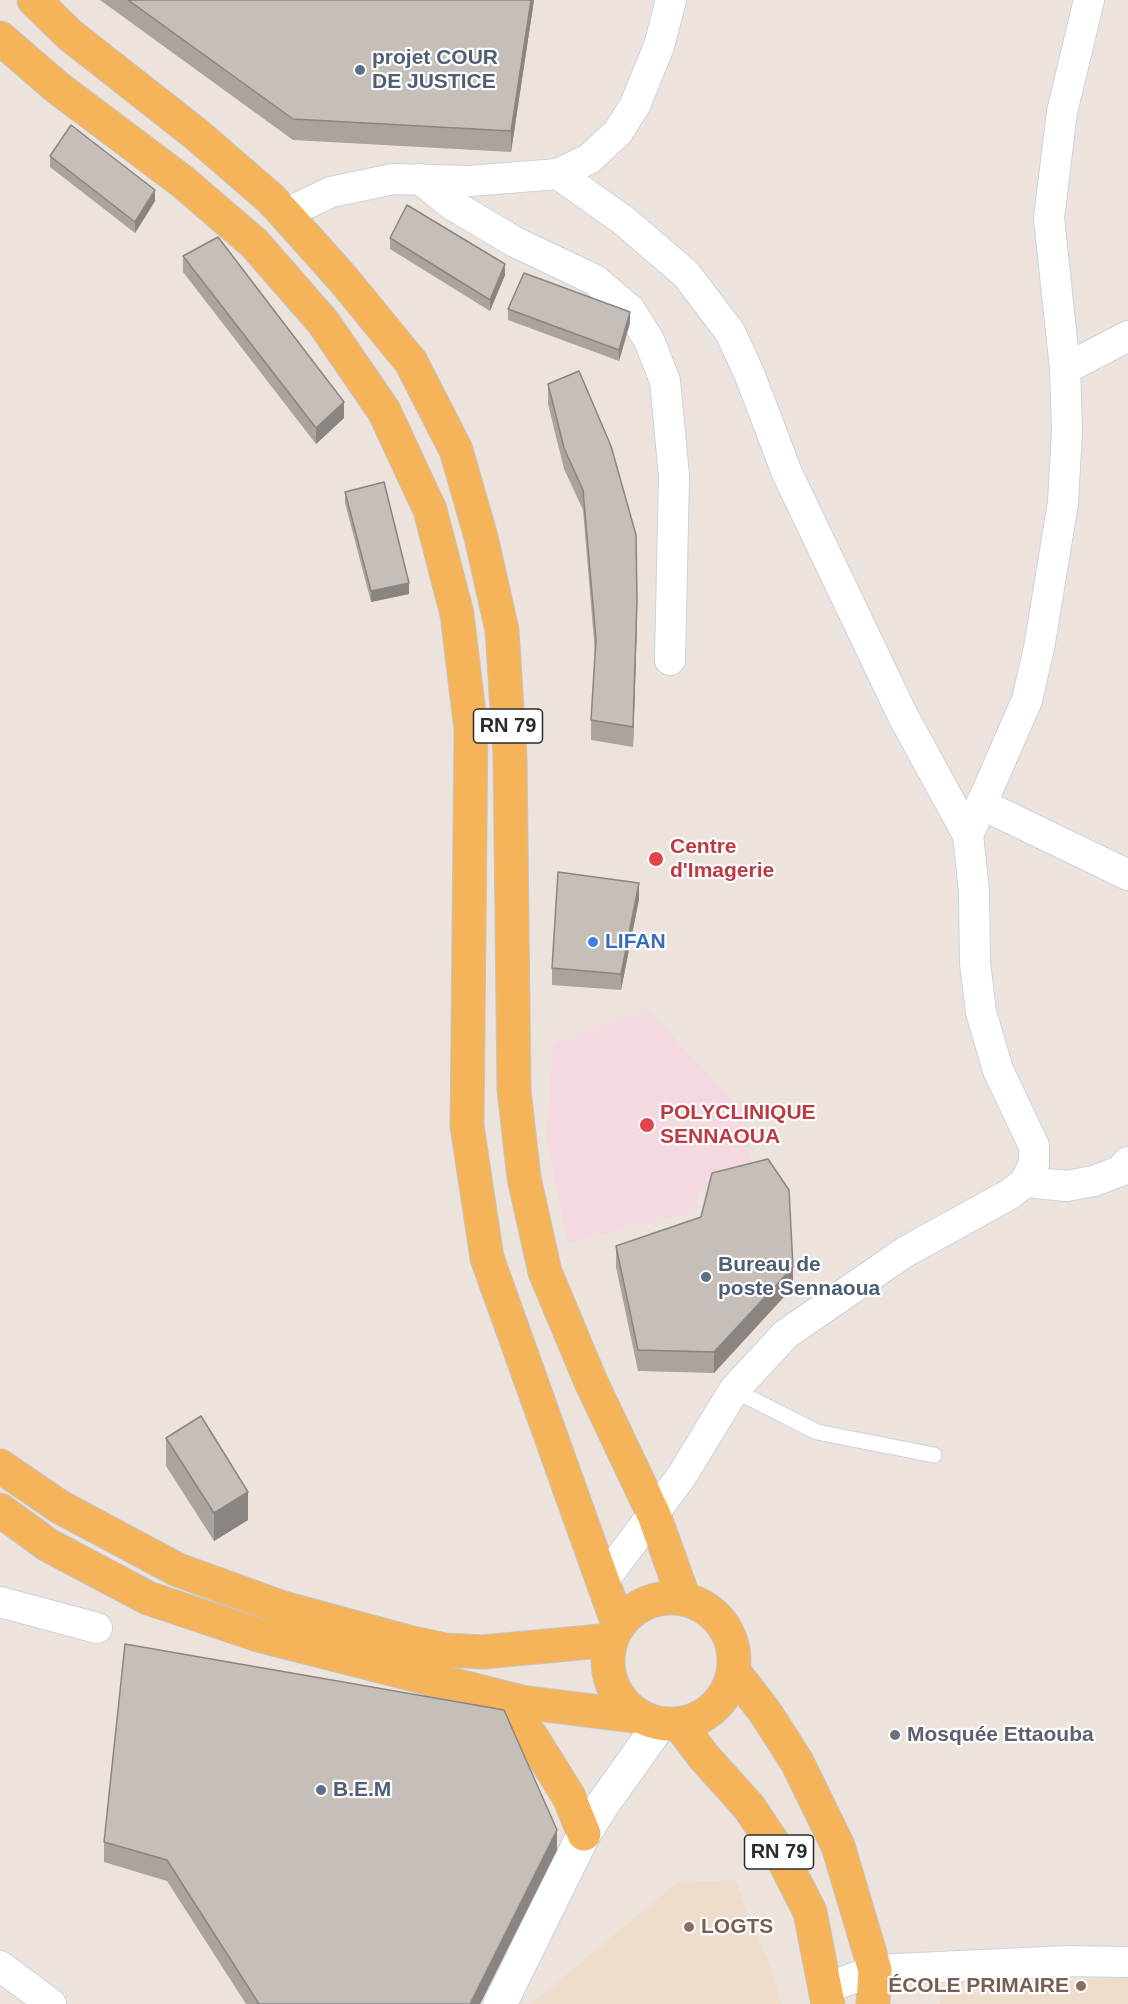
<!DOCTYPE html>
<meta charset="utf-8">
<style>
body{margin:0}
canvas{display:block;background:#ede3dd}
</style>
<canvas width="1128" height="2004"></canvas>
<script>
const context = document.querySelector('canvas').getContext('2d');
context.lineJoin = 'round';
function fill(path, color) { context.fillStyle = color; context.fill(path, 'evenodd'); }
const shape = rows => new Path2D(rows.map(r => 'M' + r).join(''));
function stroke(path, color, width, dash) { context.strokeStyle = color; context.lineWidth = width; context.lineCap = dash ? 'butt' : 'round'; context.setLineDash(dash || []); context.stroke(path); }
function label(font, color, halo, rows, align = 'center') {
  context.font = font + ' Arial,sans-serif'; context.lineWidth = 4.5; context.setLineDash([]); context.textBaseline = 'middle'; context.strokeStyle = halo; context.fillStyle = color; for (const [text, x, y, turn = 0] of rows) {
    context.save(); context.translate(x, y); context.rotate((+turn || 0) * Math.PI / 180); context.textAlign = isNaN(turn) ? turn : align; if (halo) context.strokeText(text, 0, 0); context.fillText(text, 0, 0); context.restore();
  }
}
fill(shape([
 [735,1880,772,1970,781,2004,531,2004,677,1883],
 [1128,1975,1128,2004,940,2004,940,1996]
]), '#efddcc');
fill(shape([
 [647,1009,744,1112,754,1177,698,1190,698,1210,567,1243,546,1138,553,1043]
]), '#f4dae0');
const lane = shape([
 [734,1390,817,1432,934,1455]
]);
const street = shape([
 [558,174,623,220,686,274,730,332,749,373,787,473,903,716,968,835,974,891,975,963,981,1012,998,1070,1034,1146,1034,1164,1025,1182,1010,1194,905,1252,786,1334,734,1390,681,1477,603,1581],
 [420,179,451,204,515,242,595,280,630,310,649,340,665,381,674,476,670,660],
 [285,214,331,192,393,179,469,181,558,174,589,159,618,132,635,105,659,46,671,0],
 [1065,369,1128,336],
 [981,804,1128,875],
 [968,835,1027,700,1039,648,1063,503,1067,431,1065,369,1049,218,1062,112,1089,0],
 [1025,1182,1067,1186,1094,1181,1120,1171,1128,1162],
 [0,1602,97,1628],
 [0,1966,51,2004],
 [824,1989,875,1970,1067,1961,1128,1962]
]);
const secondary = shape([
 [500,2004,584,1834,603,1804,660,1724]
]);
const primary = shape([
 [34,0,70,35,196,134,270,198,285,214,343,279,411,362,456,450,481,537,502,630,510,756,514,1090,524,1178,545,1272,591,1382,654,1515,684,1599],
 [0,38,58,88,183,182,254,243,323,322,384,411,430,510,457,614,471,730,467,1126,487,1258,618,1624],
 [0,1466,60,1507,178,1570,283,1608,408,1642,446,1650,483,1652,611,1640],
 [0,1510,48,1545,148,1598,258,1635,521,1702,641,1717],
 '608 1661a63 63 0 1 1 126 0a63 63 0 1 1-126 0Z',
 [734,1672,765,1712,797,1762,838,1846,875,1970,873,2004],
 [493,1695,531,1736,569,1797,584,1834],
 [680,1725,704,1757,749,1807,781,1855,810,1912,828,2004]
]);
stroke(lane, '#cbd2dd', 17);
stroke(street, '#cbd2dd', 32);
stroke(secondary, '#cbd2dd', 35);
stroke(primary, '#c4c4c4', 35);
stroke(lane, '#fff', 15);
stroke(street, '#fff', 30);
stroke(secondary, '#fff', 33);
stroke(primary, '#f5b45a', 33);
fill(shape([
 [100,0,534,0,511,152,293,140],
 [50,156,155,201,135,233,50,167],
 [390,238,505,275,490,311,390,249],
 [183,256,344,418,316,444,183,272],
 [508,309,630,323,619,361,508,320],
 [548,384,637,621,633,747,591,740,591,720,595,652,583,510,564,469,548,404],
 [345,492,409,594,371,602,345,503],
 [639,899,621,990,552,985,552,968],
 [616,1246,793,1287,714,1373,638,1371,616,1267],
 [166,1438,248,1520,214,1541,166,1466],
 [104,1842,557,1850,480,2004,246,2004,167,1881,104,1862]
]), '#aaa39e');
fill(shape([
 [531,0,534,0,511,152,511,131],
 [155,190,155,201,135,233,135,222],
 [505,264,505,275,490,311,490,300],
 [630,312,630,323,619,361,619,350],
 [344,402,344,418,316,444,316,428],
 [409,583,409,594,371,602,371,591],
 [637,600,637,621,633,747,633,727],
 [639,883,639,899,621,990,621,974],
 [793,1267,793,1287,714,1373,714,1352],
 [248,1492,248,1520,214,1541,214,1513],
 [557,1830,557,1850,480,2004,470,2004]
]), '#8b8581');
const building = shape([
 [128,0,531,0,511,131,293,119,128,0],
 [71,125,155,190,135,222,50,156,71,125],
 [407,205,505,264,490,300,390,238,407,205],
 [218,237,344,402,316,428,183,256,218,237],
 [524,273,630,312,619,350,508,309,524,273],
 [579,371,611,446,636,535,637,600,633,727,591,720,596,639,583,490,564,448,548,384,579,371],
 [384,482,409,583,371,591,345,492,384,482],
 [558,872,639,883,621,974,552,968,558,872],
 [768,1159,789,1190,793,1267,714,1352,638,1350,616,1246,701,1217,712,1173,768,1159],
 [201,1416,248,1492,214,1513,166,1438,201,1416],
 [125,1644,504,1710,557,1830,470,2004,259,2004,167,1860,104,1842,125,1644]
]);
fill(building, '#c6beb8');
stroke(building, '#8b8581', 1.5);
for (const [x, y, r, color] of [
 [360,70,6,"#5c6f8a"],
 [656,859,8,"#e0444e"],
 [593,942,6,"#3f7fe0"],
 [647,1125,8,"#e0444e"],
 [706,1277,6,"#5c6f8a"],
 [895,1735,6,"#6b7280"],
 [321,1790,6,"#5c6f8a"],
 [689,1927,6,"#8d6e63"],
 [1081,1986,6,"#8d6e63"]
]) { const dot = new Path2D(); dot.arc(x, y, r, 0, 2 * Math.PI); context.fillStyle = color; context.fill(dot); stroke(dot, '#fff', 2); }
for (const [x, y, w] of [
 [508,726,69],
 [779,1852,69]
]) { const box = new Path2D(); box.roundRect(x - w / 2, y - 17, w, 34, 4.5); context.fillStyle = '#fff'; context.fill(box); stroke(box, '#2b2b2b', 1.5); }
label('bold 20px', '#2b2b2b', null, [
 ["RN 79",508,726],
 ["RN 79",779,1852]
]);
label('bold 21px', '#4e5e75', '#fff', [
 ["projet COUR",372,58],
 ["DE JUSTICE",372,82],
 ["Bureau de",718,1265],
 ["poste Sennaoua",718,1289],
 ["B.E.M",333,1790]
], 'left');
label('bold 21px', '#be3a42', '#fff', [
 ["Centre",670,847],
 ["d'Imagerie",670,871],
 ["POLYCLINIQUE",660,1113],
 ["SENNAOUA",660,1137]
], 'left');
label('bold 21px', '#366cbe', '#fff', [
 ["LIFAN",605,942]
], 'left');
label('bold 21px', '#5b616d', '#fff', [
 ["Mosquée Ettaouba",907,1735]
], 'left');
label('bold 21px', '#785e54', '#fff', [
 ["LOGTS",701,1927],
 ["ÉCOLE PRIMAIRE",1069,1986,"right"]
], 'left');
</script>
